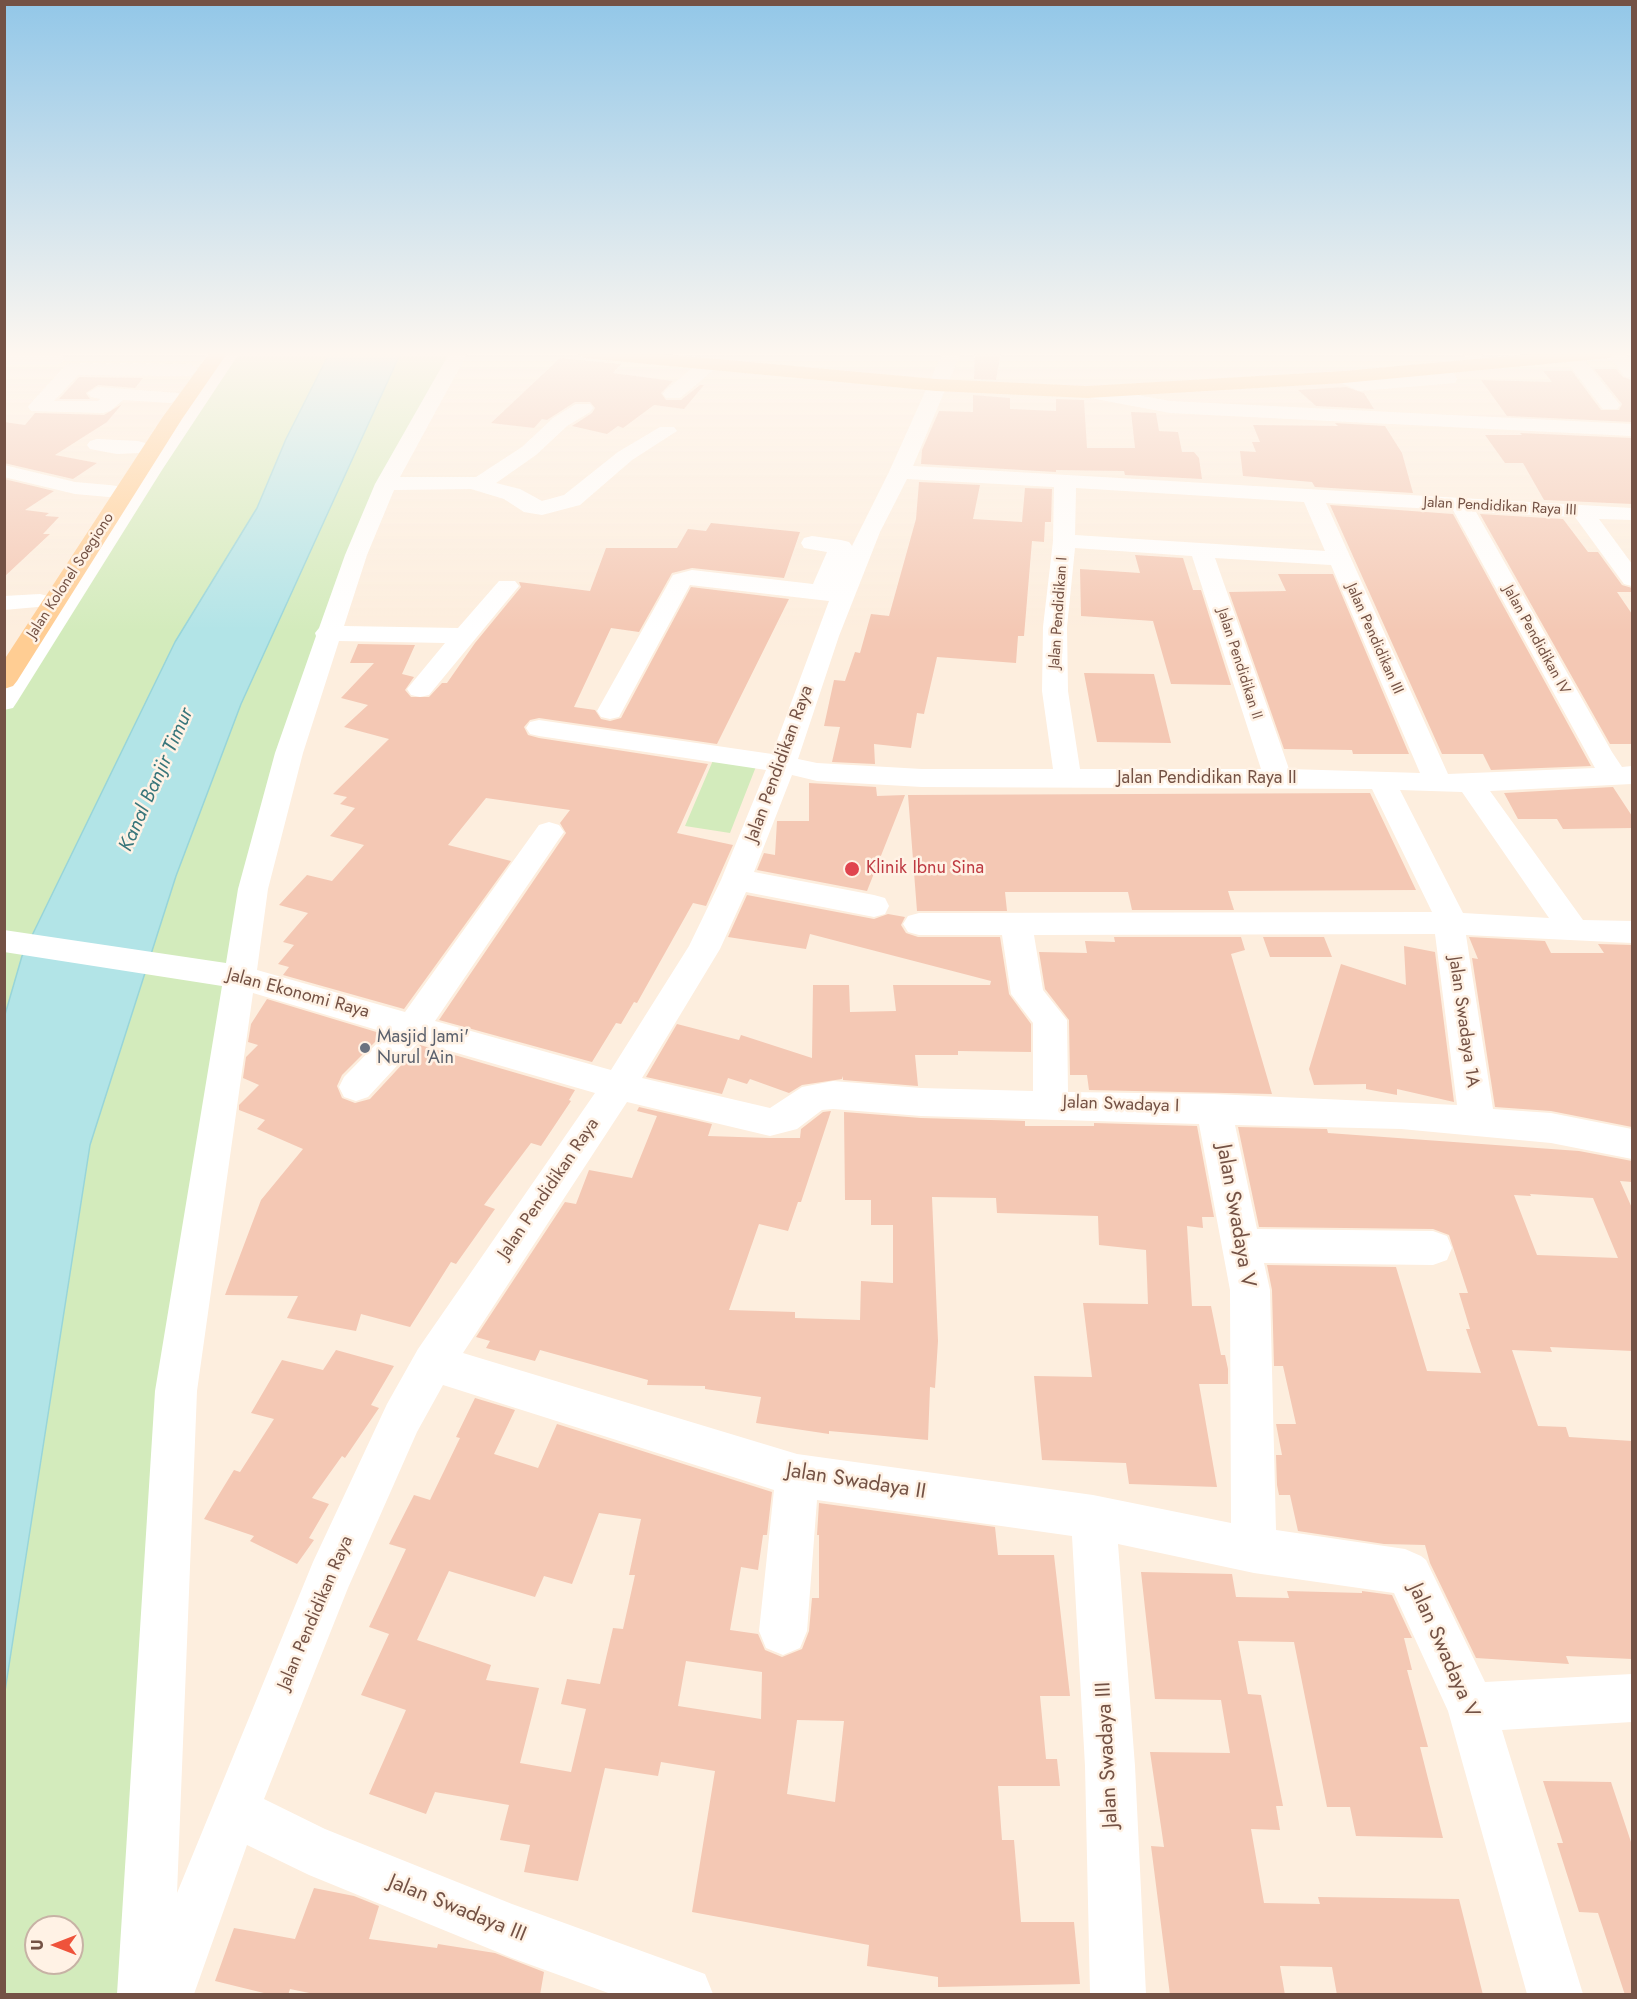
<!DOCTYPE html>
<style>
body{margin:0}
#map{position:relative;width:1637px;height:1999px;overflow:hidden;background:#fdeede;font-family:Jost,sans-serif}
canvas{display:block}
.frame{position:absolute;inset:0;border:6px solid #745245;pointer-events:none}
.north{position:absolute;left:24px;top:1915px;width:60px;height:60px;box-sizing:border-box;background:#fff2e5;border:2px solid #c7b2a5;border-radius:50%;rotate:270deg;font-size:16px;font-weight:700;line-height:24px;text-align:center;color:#745245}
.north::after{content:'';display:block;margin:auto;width:21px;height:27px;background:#ef533b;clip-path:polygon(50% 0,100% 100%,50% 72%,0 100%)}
</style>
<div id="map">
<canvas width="1637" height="1999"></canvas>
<div class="frame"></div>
<div class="north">U</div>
</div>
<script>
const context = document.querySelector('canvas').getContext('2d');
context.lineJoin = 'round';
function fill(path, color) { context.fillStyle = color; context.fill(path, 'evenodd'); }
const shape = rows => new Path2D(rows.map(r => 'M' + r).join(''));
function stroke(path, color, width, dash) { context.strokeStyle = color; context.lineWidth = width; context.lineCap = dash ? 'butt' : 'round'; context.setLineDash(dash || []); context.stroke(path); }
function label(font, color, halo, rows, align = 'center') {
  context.font = font + ' Jost,sans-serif'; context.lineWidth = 5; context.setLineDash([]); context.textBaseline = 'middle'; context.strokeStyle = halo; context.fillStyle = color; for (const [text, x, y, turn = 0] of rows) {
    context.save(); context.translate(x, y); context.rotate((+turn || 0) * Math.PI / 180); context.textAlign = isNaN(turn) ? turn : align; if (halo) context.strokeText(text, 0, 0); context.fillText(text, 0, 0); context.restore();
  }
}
fill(shape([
 [219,352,459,352,386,484,327,633,238,977,176,1391,145,1994,5,1994,4,681,172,418],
 [36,1927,72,1927,72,1963,36,1963],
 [714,758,757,764,730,833,685,826]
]), '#d3ebbc');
const water = shape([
 [330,352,401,352,241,704,176,876,90,1145,5,1691,4,1018,22,956,175,642,257,508,286,439,330,352]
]);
fill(water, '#b2e4e7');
stroke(water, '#98d5d9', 1.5);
fill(shape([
 [975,352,1001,352,996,380,974,379],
 [560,358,621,364,613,373,673,381,661,393,666,400,681,400,700,385,704,385,684,409,654,405,623,428,618,426,607,434,572,426,592,413,595,408,590,402,575,402,547,420,542,419,534,428,491,423],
 [1594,369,1616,369,1623,377,1632,380,1632,422,1507,416,1481,380,1552,382,1543,371,1572,371,1601,410,1619,410,1622,404],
 [79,377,143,378,135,388,98,385,86,393,90,399,59,399],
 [1346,387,1364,393,1374,409,1316,406,1298,390],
 [973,395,1010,398,1010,409,1056,411,1056,399,1084,400,1087,448,1135,448,1131,412,1156,413,1159,431,1178,432,1182,452,1194,452,1199,458,1202,479,1125,475,1124,471,1056,470,1056,472,921,464,922,450,939,411,973,412],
 [122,404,107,422,55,455,97,463,73,479,4,463,4,422,25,425,35,413,104,415],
 [1335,423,1385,426,1402,453,1413,493,1315,487,1312,482,1243,476,1240,451,1256,452,1252,442,1260,442,1253,425,1338,426],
 [1520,433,1632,438,1632,504,1544,500,1523,463,1505,463,1485,435,1522,435],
 [4,479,54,491,25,510,49,513,45,516,59,517,43,534,50,534,4,577],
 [919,482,980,485,973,519,1022,522,1025,488,1052,489,1051,522,1045,522,1044,542,1032,541,1024,636,1018,636,1016,663,937,657,924,714,917,713,911,748,874,744,875,764,832,762,840,727,824,726,834,680,845,681,855,652,860,653,871,614,889,616,916,519],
 [1330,505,1453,514,1591,766,1491,770,1483,754,1442,754],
 [1480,514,1563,519,1588,552,1598,552,1622,585,1632,588,1632,592,1617,592,1632,614,1632,744,1610,744],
 [711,523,800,532,784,578,692,568,672,573,639,632,611,628,574,707,595,710,601,719,610,721,621,718,691,587,789,599,717,744,539,718,530,720,524,727,528,735,539,738,708,764,677,833,733,845,706,906,693,903,637,1003,634,1002,621,1024,616,1023,592,1062,439,1020,566,833,560,823,570,810,486,798,448,845,511,861,404,1009,283,975,289,967,278,964,294,945,283,942,308,913,279,905,307,875,332,881,364,845,330,836,355,808,340,804,347,797,333,794,389,739,344,727,368,705,341,698,374,663,350,663,358,644,415,645,402,674,414,677,405,690,411,697,429,697,442,683,447,683,475,643,521,587,519,582,590,591,606,548,677,548,688,529,706,531],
 [1135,555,1183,558,1193,590,1201,590,1231,685,1171,684,1153,621,1081,616,1080,569,1140,573],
 [1278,574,1333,574,1409,754,1353,754,1352,750,1284,749,1229,592,1286,591],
 [1084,673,1154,674,1171,743,1097,742],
 [809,783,876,787,877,796,905,795,867,891,757,870,764,853,775,855,777,821,809,821],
 [1613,787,1632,816,1632,828,1563,829,1557,819,1518,819,1504,793],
 [1370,793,1416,890,1228,891,1234,910,1132,910,1128,892,1005,892,1007,911,917,911,908,795],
 [747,895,874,919,888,914,905,917,901,925,906,933,918,937,1000,937,1009,994,1031,1024,1031,1052,958,1051,958,1055,915,1055,918,1086,843,1080,843,1076,842,1079,802,1085,789,1093,750,1079,747,1084,728,1078,722,1094,646,1077,677,1024,739,1040,741,1035,812,1058,813,985,849,985,850,1012,896,1011,893,985,990,985,991,981,810,934,806,949,728,937],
 [1114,937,1241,937,1245,950,1231,954,1272,1094,1089,1090,1087,1075,1070,1075,1069,1020,1045,989,1039,952,1087,953,1085,941,1115,942],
 [1263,937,1324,937,1332,957,1270,957],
 [1469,937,1545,941,1551,953,1604,953,1598,944,1632,945,1632,1127,1551,1111,1495,1107,1472,958,1478,959],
 [1404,946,1435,952,1454,1102,1397,1089,1397,1095,1366,1089,1366,1084,1314,1085,1309,1069,1341,964,1406,985],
 [267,999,383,1034,342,1075,337,1086,342,1098,355,1103,370,1099,420,1045,575,1090,569,1100,571,1101,541,1146,531,1143,484,1205,495,1209,456,1264,451,1262,410,1327,361,1314,356,1331,287,1318,298,1296,225,1295,261,1200,303,1149,257,1129,265,1120,239,1110,239,1105,259,1085,243,1078,246,1057,258,1045,248,1042,251,1024],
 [639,1107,712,1124,708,1136,769,1138,800,1138,801,1129,823,1112,831,1111,801,1202,798,1202,788,1231,759,1224,729,1310,795,1312,795,1318,860,1320,861,1281,893,1283,893,1225,871,1225,871,1200,845,1200,844,1112,921,1118,1025,1121,1025,1126,1094,1126,1094,1123,1197,1126,1214,1217,1202,1217,1203,1228,1187,1226,1192,1306,1211,1306,1221,1355,1225,1355,1228,1369,1228,1384,1199,1384,1217,1487,1129,1484,1126,1463,1042,1460,1034,1376,1092,1377,1083,1303,1148,1304,1146,1250,1099,1245,1098,1216,997,1213,996,1198,932,1197,938,1341,935,1388,930,1387,928,1440,829,1431,829,1434,756,1423,761,1397,705,1389,705,1386,647,1385,648,1380,540,1350,535,1361,486,1348,490,1341,476,1337,565,1202,576,1204,589,1170,632,1178,657,1116,637,1111],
 [1238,1127,1327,1129,1328,1133,1579,1151,1632,1161,1632,1182,1620,1181,1632,1208,1632,1351,1550,1347,1552,1352,1512,1350,1538,1426,1566,1427,1569,1437,1632,1441,1632,1659,1566,1656,1569,1664,1476,1658,1430,1563,1425,1545,1384,1544,1298,1531,1290,1495,1279,1495,1277,1485,1276,1455,1282,1455,1276,1424,1296,1424,1283,1366,1274,1366,1272,1290,1267,1265,1396,1267,1427,1371,1481,1373,1466,1329,1470,1329,1459,1293,1468,1293,1449,1235,1433,1229,1259,1227],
 [1530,1194,1593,1198,1618,1258,1537,1255,1514,1195,1531,1196],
 [336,1350,394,1366,371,1405,379,1408,345,1458,342,1456,312,1498,329,1504,309,1538,314,1540,297,1564,250,1541,254,1536,204,1519,234,1470,240,1472,274,1419,251,1413,282,1360,323,1370],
 [475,1398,515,1410,494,1454,538,1468,557,1424,772,1492,767,1535,763,1535,758,1570,741,1567,730,1630,758,1634,765,1650,782,1657,802,1649,809,1631,812,1598,819,1598,819,1535,817,1535,819,1503,995,1527,998,1555,1054,1555,1070,1696,1040,1696,1046,1759,1057,1759,1060,1786,998,1786,1002,1840,1014,1840,1021,1922,1074,1922,1080,1984,938,1987,938,1977,867,1966,869,1945,692,1912,715,1771,661,1762,658,1776,605,1768,578,1881,524,1872,530,1845,500,1840,509,1805,435,1792,426,1814,369,1794,406,1710,361,1695,389,1634,369,1627,406,1549,389,1544,414,1495,430,1500,460,1438,456,1437],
 [599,1513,641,1519,629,1575,635,1575,623,1629,613,1628,600,1684,567,1679,561,1704,586,1709,571,1772,520,1763,539,1688,486,1680,491,1665,417,1640,449,1571,535,1597,544,1576,572,1584],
 [686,1661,762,1672,761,1719,678,1706],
 [797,1720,844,1721,835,1802,787,1794],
 [1141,1572,1232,1574,1236,1597,1289,1598,1287,1591,1362,1593,1362,1591,1392,1595,1412,1638,1404,1638,1412,1670,1407,1670,1428,1747,1420,1747,1443,1838,1356,1836,1350,1807,1327,1807,1294,1642,1238,1641,1248,1694,1261,1695,1283,1806,1276,1806,1280,1830,1251,1829,1264,1903,1320,1904,1318,1897,1459,1899,1483,1995,1337,1995,1332,1967,1280,1966,1285,1995,1170,1995,1151,1846,1164,1847,1150,1752,1230,1753,1221,1700,1155,1699],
 [1543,1781,1611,1782,1632,1845,1632,1995,1625,1995,1598,1913,1579,1912,1557,1843,1563,1843],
 [314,1888,354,1896,379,1906,369,1939,437,1948,438,1944,495,1953,544,1972,540,1995,319,1995,290,1989,288,1995,272,1995,215,1981,234,1928,295,1939]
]), '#f4c8b4');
fill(shape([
 [222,352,240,352,162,470,17,702,13,708,4,710,4,681,140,470,222,352],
 [450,352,468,352,400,477,476,477,522,447,553,418,576,404,590,404,593,408,590,412,567,426,536,455,496,483,520,489,542,501,564,495,618,452,660,427,674,427,677,431,632,460,580,505,542,515,524,512,504,499,471,489,394,490,367,555,344,626,458,628,499,581,515,581,519,586,429,695,420,697,411,695,407,689,445,643,339,641,303,753,268,889,257,970,405,1012,539,825,549,822,559,825,564,832,559,839,435,1021,611,1070,689,946,721,880,766,770,539,736,530,734,526,728,530,722,539,720,772,754,829,601,690,585,619,717,610,719,601,717,597,711,673,575,692,570,813,584,827,552,804,548,801,543,804,538,812,536,841,540,849,542,852,546,889,472,943,352,961,352,913,466,1632,508,1632,520,1599,519,1632,564,1632,586,1624,584,1575,517,1476,512,1612,752,1622,767,1632,766,1632,784,1490,791,1583,920,1632,921,1632,943,1466,935,1493,1109,1551,1113,1632,1129,1632,1159,1551,1143,1401,1129,1235,1125,1257,1229,1433,1231,1447,1236,1452,1248,1447,1260,1433,1265,1264,1263,1270,1290,1276,1530,1405,1549,1421,1556,1426,1560,1485,1682,1632,1674,1632,1722,1502,1730,1583,1994,1527,1994,1448,1711,1394,1593,1254,1573,1118,1544,1135,1766,1146,1994,1090,1994,1085,1766,1072,1536,817,1500,807,1631,800,1648,783,1655,766,1648,759,1631,774,1490,443,1385,417,1432,348,1588,264,1799,325,1829,512,1904,705,1974,713,1994,611,1994,512,1958,309,1875,247,1845,194,1994,117,1994,155,1391,222,986,4,952,4,930,226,963,238,889,275,753,316,636,315,633,319,628,345,555,375,484,450,352],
 [907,479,1054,487,1053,541,1043,627,1042,691,1053,769,922,769,817,763,798,759,839,636,880,532,907,479],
 [1076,488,1304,502,1325,551,1075,535,1076,488],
 [1326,503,1453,510,1595,768,1448,774,1326,503],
 [1075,548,1192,556,1261,769,1080,769,1068,691,1067,627,1075,548],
 [1215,558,1331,565,1420,773,1289,769,1215,558],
 [792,775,817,781,922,787,1372,789,1432,912,919,913,908,916,903,924,908,932,919,935,1002,935,1011,994,1033,1023,1033,1091,921,1088,833,1081,802,1087,770,1108,642,1078,720,949,746,892,874,917,885,914,889,906,885,898,874,895,754,872,792,775],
 [1400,790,1462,792,1549,918,1463,913,1400,790],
 [1435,934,1457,1105,1214,1094,1068,1092,1067,1020,1043,990,1034,935,1435,934],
 [253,993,387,1033,344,1077,339,1087,344,1097,356,1101,368,1097,419,1042,595,1093,418,1349,387,1404,313,1562,177,1893,197,1391,253,993],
 [627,1102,770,1136,797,1129,822,1110,833,1109,921,1116,1199,1124,1230,1290,1231,1523,1093,1495,797,1454,463,1353,627,1102],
 [1462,352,1481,352,1483,355,1474,361,1467,359,1462,352],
 [1564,352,1578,352,1620,405,1617,409,1603,409,1562,355,1564,352],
 [1604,352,1623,352,1632,362,1632,378,1625,376,1604,352],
 [4,353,57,353,66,359,57,365,4,365,4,353],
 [709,358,716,360,718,364,716,368,680,398,666,398,663,394,666,390,702,360,709,358],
 [1438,362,1445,364,1455,375,1457,379,1455,383,1359,391,1337,381,1335,377,1344,371,1362,379,1433,374,1429,368,1438,362],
 [73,363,190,364,199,370,190,376,78,375,54,401,98,401,101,399,91,397,88,393,98,387,178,393,181,397,171,403,123,400,110,411,103,413,31,411,28,407,31,403,66,365,73,363],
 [1087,386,1170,401,1632,424,1632,436,1170,413,1080,396,1077,392,1087,386],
 [97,439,138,441,145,443,148,447,145,451,138,453,117,454,90,449,87,445,90,441,97,439],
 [4,465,75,482,109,485,117,486,120,491,117,496,109,497,75,494,4,477,4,465],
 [40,594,48,596,52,601,48,606,4,610,4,596,40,594]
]), '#fff');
fill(shape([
 [210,352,228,352,182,419,17,681,13,686,4,689,4,660,162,418,210,352],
 [575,352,641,352,936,379,1087,386,1344,371,1552,352,1618,352,1609,358,1344,383,1087,398,936,391,584,358,575,352]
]), '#ffcd93');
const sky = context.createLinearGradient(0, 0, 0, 632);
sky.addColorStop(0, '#92c7e8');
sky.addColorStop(0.56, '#fef7f0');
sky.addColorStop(1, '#fef7f000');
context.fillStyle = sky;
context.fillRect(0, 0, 1637, 632);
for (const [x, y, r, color] of [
 [852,869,8,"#e0444e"],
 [365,1048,6,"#6b7280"]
]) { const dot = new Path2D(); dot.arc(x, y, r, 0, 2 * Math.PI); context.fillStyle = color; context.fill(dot); stroke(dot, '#fff2e5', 2); }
label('15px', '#745245', '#fff2e5', [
 ["Jalan Pendidikan Raya III",1500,507,3],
 ["Jalan Kolonel Soegiono",71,576,-57],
 ["Jalan Pendidikan I",1059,613,-86],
 ["Jalan Pendidikan III",1374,639,66],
 ["Jalan Pendidikan IV",1536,640,61],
 ["Jalan Pendidikan II",1239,664,72]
]);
label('18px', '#745245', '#fff2e5', [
 ["Jalan Pendidikan Raya",780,764,-70],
 ["Jalan Pendidikan Raya II",1207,779],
 ["Jalan Ekonomi Raya",298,994,15],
 ["Jalan Swadaya 1A",1463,1022,82],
 ["Jalan Swadaya I",1121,1105,2],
 ["Jalan Pendidikan Raya",549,1189,-56],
 ["Jalan Pendidikan Raya",316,1613,-67]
]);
label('18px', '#be3a42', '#fff2e5', [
 ["Klinik Ibnu Sina",866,869]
], 'left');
label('18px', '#5b616d', '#fff2e5', [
 ["Masjid Jami'",377,1038],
 ["Nurul 'Ain",377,1059]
], 'left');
label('italic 20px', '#39767b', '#fff2e5', [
 ["Kanal Banjir Timur",157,780,-66]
]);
label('21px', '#745245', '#fff2e5', [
 ["Jalan Swadaya V",1235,1216,80],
 ["Jalan Swadaya II",856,1482,9],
 ["Jalan Swadaya V",1443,1651,66],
 ["Jalan Swadaya III",1108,1755,-93],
 ["Jalan Swadaya III",457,1909,22]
]);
</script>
